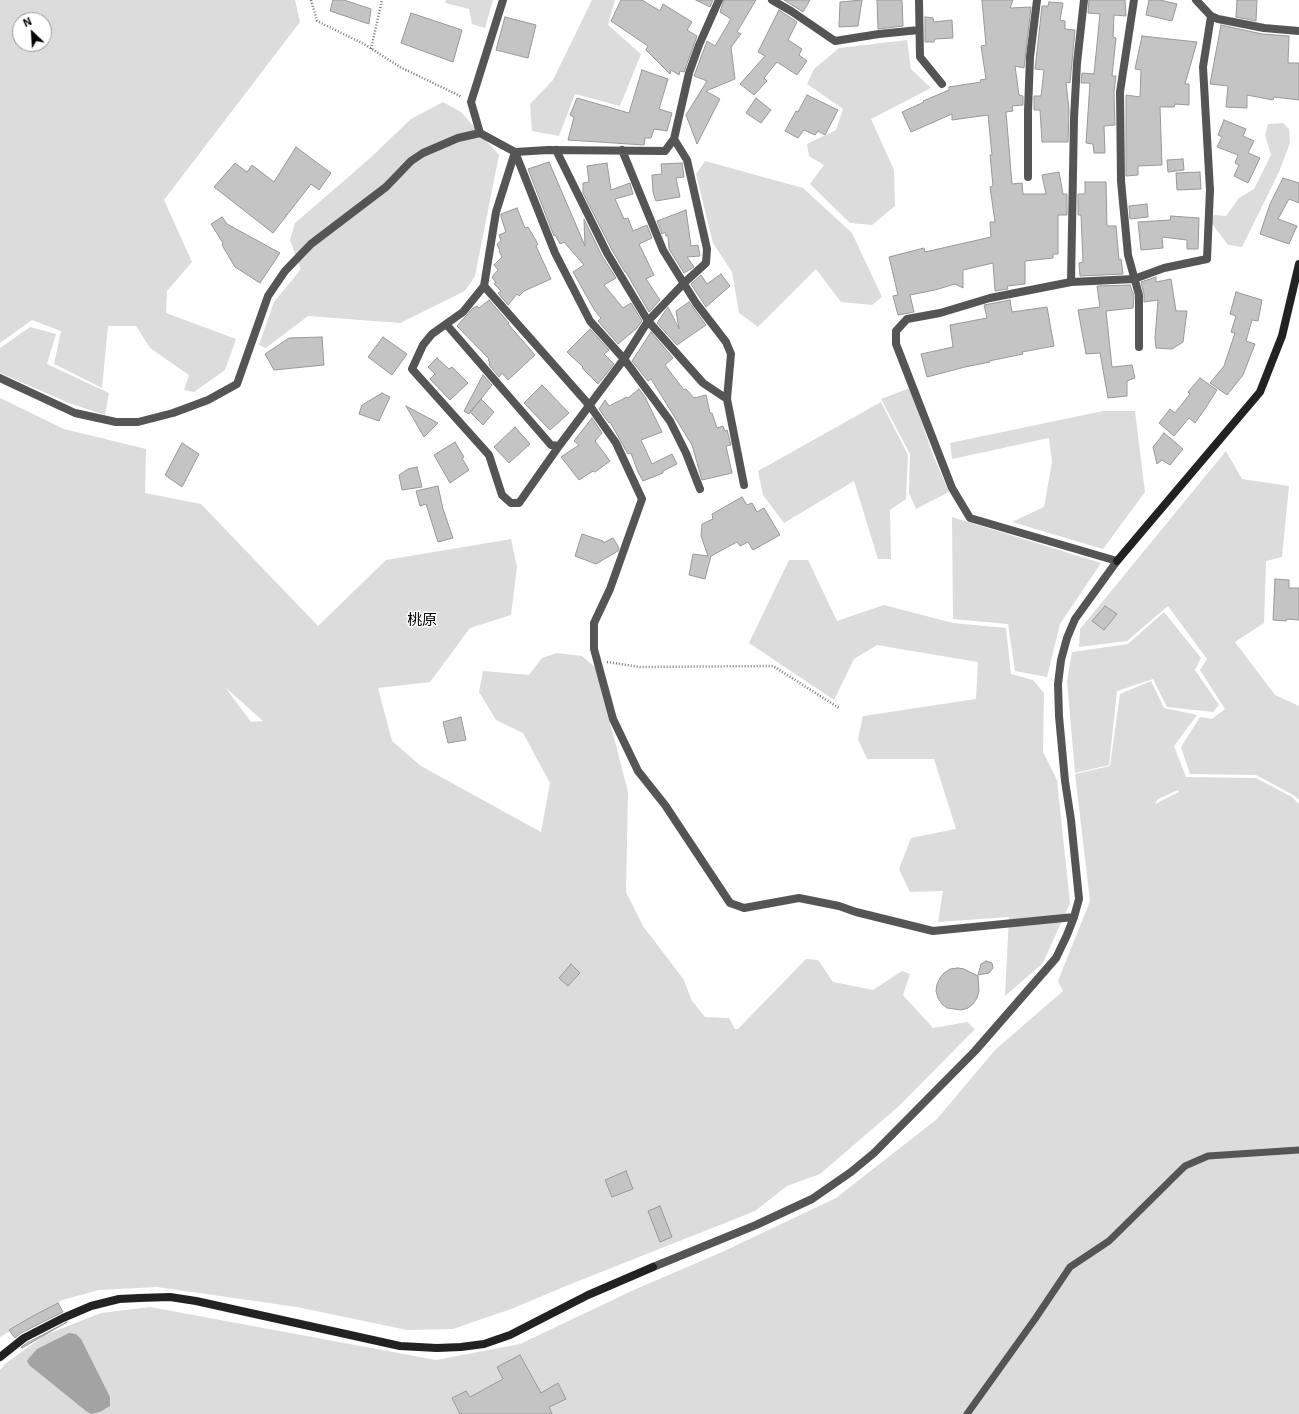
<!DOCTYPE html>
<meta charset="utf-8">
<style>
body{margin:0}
#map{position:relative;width:1299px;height:1414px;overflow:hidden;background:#fff;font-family:"Exo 2",sans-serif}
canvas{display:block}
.north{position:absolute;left:12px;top:12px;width:40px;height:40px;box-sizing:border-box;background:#fff;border:1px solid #999;border-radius:50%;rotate:335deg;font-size:11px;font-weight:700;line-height:16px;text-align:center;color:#000}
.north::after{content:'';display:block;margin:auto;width:14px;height:18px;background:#000;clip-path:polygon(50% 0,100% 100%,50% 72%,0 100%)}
</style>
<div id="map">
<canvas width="1299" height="1414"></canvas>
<div class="north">N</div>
</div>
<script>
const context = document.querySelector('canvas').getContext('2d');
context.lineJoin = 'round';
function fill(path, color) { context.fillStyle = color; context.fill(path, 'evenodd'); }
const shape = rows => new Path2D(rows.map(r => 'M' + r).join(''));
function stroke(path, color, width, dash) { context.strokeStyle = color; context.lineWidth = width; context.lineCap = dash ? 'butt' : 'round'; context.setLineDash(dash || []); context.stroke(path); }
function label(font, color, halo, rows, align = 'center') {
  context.font = font + ' "Exo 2","Noto Sans JP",sans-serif'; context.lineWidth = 3; context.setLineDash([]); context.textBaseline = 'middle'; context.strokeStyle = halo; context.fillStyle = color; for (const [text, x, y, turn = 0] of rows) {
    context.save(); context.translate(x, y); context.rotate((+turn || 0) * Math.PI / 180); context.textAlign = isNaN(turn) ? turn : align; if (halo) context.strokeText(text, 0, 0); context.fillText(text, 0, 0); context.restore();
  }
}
fill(shape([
 [0,0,295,0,300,22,164,200,192,262,167,291,166,313,236,339,225,370,194,392,184,390,189,375,150,348,136,326,108,326,102,388,54,364,61,331,32,320,0,343],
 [20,20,44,20,44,44,20,44],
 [446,0,493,0,485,28,472,24,469,9,445,3],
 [592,0,615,0,608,25,641,54,620,106,575,94,559,136,532,131,530,104,553,80],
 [907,40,911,69,931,88,871,119,894,170,895,206,872,225,850,223,810,184,824,165,809,156,807,144,836,130,843,109,807,84,814,69,839,48],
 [443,102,461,112,499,155,475,276,465,291,400,323,308,316,266,348,259,345,274,302,301,269,290,240,295,223,368,160,411,119],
 [1283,123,1289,129,1290,143,1279,172,1242,247,1228,245,1210,221,1214,215,1226,216,1239,198,1254,189,1271,155,1265,135,1268,124],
 [705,161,803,188,852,233,882,297,872,305,841,302,816,269,758,327,739,313,732,272,713,243,696,174],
 [30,327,56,334,47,364,109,393,105,415,69,403,0,373,0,348],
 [910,388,933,455,949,492,916,509,909,493,910,454,881,399],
 [0,398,64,429,146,449,145,493,201,504,318,626,386,560,511,539,517,567,511,615,470,628,430,682,378,688,392,741,421,766,541,832,550,783,523,733,496,720,479,692,483,671,529,675,542,658,557,653,582,656,596,668,628,792,626,892,643,926,684,980,692,1001,705,1017,729,1018,735,1029,738,1029,806,959,818,960,833,982,873,990,902,971,910,974,903,995,933,1028,967,1022,975,1029,899,1106,820,1174,787,1186,755,1211,566,1286,511,1309,453,1329,407,1330,297,1307,157,1287,99,1290,62,1300,0,1337],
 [225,687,263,721,251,722],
 [881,402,908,455,906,499,890,510,891,559,878,559,854,481,784,523,763,495,758,471],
 [1103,411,1135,411,1145,492,1103,549,1012,522,1044,507,1052,462,1049,438,952,459,950,443],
 [1226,451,1242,479,1289,486,1282,557,1266,561,1264,623,1235,642,1275,695,1299,706,1299,800,1295,796,1256,775,1190,774,1181,747,1200,717,1212,719,1225,709,1200,670,1207,659,1168,606,1127,641,1079,647,1080,629],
 [952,517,1101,563,1060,624,1047,677,1015,671,1008,624,953,619],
 [789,560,808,560,837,621,884,605,953,623,1006,628,1011,674,1033,680,1044,693,1043,752,1057,780,1070,903,1043,963,1005,996,1009,917,938,922,943,891,910,892,899,869,911,838,956,829,934,759,867,759,858,739,863,716,976,699,978,662,877,645,854,659,834,700,749,643],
 [1164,612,1201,658,1195,670,1219,705,1213,712,1167,707,1153,679,1117,691,1109,765,1075,773,1067,681,1072,652,1128,644],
 [1151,681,1164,708,1197,715,1174,746,1186,777,1256,778,1292,797,1299,804,1299,1414,0,1414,0,1370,5,1364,45,1335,101,1313,150,1307,436,1360,520,1344,636,1289,722,1252,836,1198,937,1119,995,1050,1063,991,1058,981,1090,901,1075,774,1110,766,1120,694],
 [1178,790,1179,792,1155,804,1158,799]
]), '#dcdcdc');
fill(shape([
 [69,1333,76,1334,81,1339,110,1397,110,1406,100,1412,91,1414,86,1411,29,1365,27,1361,29,1358,37,1349]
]), '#a3a3a3');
const building = shape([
 [333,0,344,0,371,9,369,24,330,11,333,0],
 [621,0,642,0,660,11,663,4,692,22,687,30,697,36,684,72,680,71,679,75,671,70,670,74,646,50,648,46,611,21,621,0],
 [696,0,713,0,710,7,696,0],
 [724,0,756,0,737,32,741,34,731,47,735,79,706,91,720,99,697,144,686,115,707,81,694,76,707,41,715,46,731,19,720,12,724,0],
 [784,0,810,0,803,12,784,0],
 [862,0,858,26,839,27,840,2,862,0],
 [877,0,902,0,903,26,878,29,877,0],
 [982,0,1013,0,1010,8,1031,7,1024,68,1015,66,1019,95,1023,96,1023,105,1012,106,1013,111,1006,112,1012,184,1022,183,1023,194,1046,194,1042,175,1059,172,1063,194,1067,194,1067,215,1058,215,1058,254,1053,254,1053,258,1025,261,1025,284,1007,286,1008,289,995,291,993,263,963,270,963,288,955,284,935,290,910,295,914,312,898,315,893,296,898,295,889,257,924,248,925,252,991,237,990,222,995,222,990,187,993,186,990,155,992,155,988,115,952,120,952,114,911,132,902,112,924,102,923,101,949,90,949,87,981,82,980,80,986,79,981,46,986,45,982,0],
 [1089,0,1125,0,1126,16,1114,15,1113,37,1116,38,1112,76,1116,76,1114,92,1115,125,1104,126,1105,153,1094,153,1093,144,1086,143,1090,83,1081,83,1082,73,1094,74,1100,14,1088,13,1089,0],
 [1149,0,1160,0,1177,4,1172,21,1146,15,1149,0],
 [1237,0,1257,0,1256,21,1236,17,1237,0],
 [1049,2,1063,3,1060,20,1065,21,1065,29,1075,30,1070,83,1066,82,1069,110,1068,142,1042,142,1040,110,1034,110,1034,96,1041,96,1044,70,1035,69,1042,6,1048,6,1049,2],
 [779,10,797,22,788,40,802,49,799,55,807,61,797,75,777,62,764,78,767,81,754,95,740,84,765,56,758,52,779,10],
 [411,13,462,30,453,62,401,43,411,13],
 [505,17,536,25,528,58,496,50,505,17],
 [925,17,933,18,934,22,952,20,953,38,935,39,934,42,925,42,925,17],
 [1221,25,1262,34,1289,36,1288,63,1299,63,1299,100,1274,97,1273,100,1247,95,1247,108,1226,107,1228,86,1210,84,1221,25],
 [1142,36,1197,42,1185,84,1189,84,1189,105,1175,104,1174,107,1160,107,1162,165,1138,166,1138,175,1126,176,1126,95,1140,97,1141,70,1135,69,1142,36],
 [642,70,668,79,659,109,672,113,667,131,654,129,651,138,645,138,644,145,568,140,574,117,570,115,577,98,629,113,642,70],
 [807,95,838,110,825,135,818,131,815,135,804,130,798,138,785,131,796,111,798,112,807,95],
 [756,98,771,110,761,123,746,113,756,98],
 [1224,120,1246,129,1243,136,1254,141,1248,153,1260,158,1248,183,1234,176,1239,165,1235,163,1238,155,1217,147,1222,137,1218,135,1224,120],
 [296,147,331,173,319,190,311,184,273,233,214,187,235,163,247,172,252,165,274,182,296,147],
 [1183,159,1184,170,1168,172,1167,160,1183,159],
 [549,162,585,246,584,219,602,256,616,278,604,285,623,308,631,303,642,321,637,328,618,344,598,321,601,318,595,311,573,272,584,265,564,242,560,244,555,235,554,236,528,169,549,162],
 [607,163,611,190,630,183,633,194,615,199,624,219,628,218,633,231,647,225,652,238,639,244,654,275,646,279,660,300,649,312,626,272,625,272,612,250,583,193,583,183,589,182,587,166,607,163],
 [682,163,684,177,676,178,680,197,656,201,653,192,652,175,662,174,661,164,682,163],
 [1200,172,1201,189,1177,190,1176,173,1200,172],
 [1283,178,1299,183,1299,203,1289,199,1278,219,1297,226,1289,244,1260,234,1270,204,1283,178],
 [1085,182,1106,182,1107,226,1116,226,1119,260,1121,259,1123,274,1080,276,1079,263,1083,262,1081,215,1078,215,1078,194,1085,194,1085,182],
 [1147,204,1148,217,1130,219,1129,206,1147,204],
 [517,208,525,228,528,227,538,244,536,246,551,279,524,291,519,296,517,294,508,305,498,293,501,291,494,284,496,283,492,277,498,270,494,265,502,257,499,251,500,251,497,244,501,241,499,235,506,232,501,217,501,214,517,208],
 [686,210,691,246,698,245,700,256,687,257,694,267,684,273,669,249,668,236,666,236,665,232,662,234,657,221,686,210],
 [1171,216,1199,218,1198,249,1187,249,1187,240,1162,237,1163,248,1141,250,1138,222,1170,220,1171,216],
 [222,217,227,224,280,253,260,283,235,267,222,245,223,243,211,224,222,217],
 [721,274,730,286,706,307,691,284,701,275,707,284,721,274],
 [1156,277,1156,282,1171,279,1176,311,1187,311,1183,342,1172,349,1156,348,1155,338,1158,300,1144,302,1144,294,1141,282,1156,277],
 [1130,285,1134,296,1133,308,1106,311,1112,367,1132,365,1135,378,1127,381,1127,396,1108,398,1100,353,1086,354,1078,310,1100,307,1097,286,1130,285],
 [1236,292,1262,300,1258,321,1252,320,1246,341,1255,344,1243,375,1227,395,1210,383,1224,366,1235,333,1231,332,1236,316,1230,314,1236,292],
 [489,300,509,323,508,324,535,355,508,380,502,373,499,377,489,365,490,362,488,360,489,359,457,326,473,308,477,306,479,308,489,300],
 [1010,300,1012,312,1047,307,1054,346,1022,352,1023,354,989,361,990,362,965,367,927,377,921,354,953,347,950,325,987,318,984,305,1010,300],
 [689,302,706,325,677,345,657,323,668,307,679,329,676,311,689,302],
 [590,329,609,350,604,354,614,364,598,384,582,368,583,367,567,352,590,329],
 [651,332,673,358,665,365,684,390,686,389,694,398,706,395,710,413,712,413,717,428,723,426,725,431,727,430,731,445,726,446,732,473,702,480,692,445,651,379,648,381,632,361,651,332],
 [322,337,324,365,274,370,265,354,289,338,322,337],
 [383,337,407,354,392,375,368,357,383,337],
 [437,358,449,369,452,367,468,383,450,400,430,379,435,374,428,367,437,358],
 [483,375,492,385,469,414,464,411,483,375],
 [1200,378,1217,390,1205,409,1195,423,1189,418,1174,436,1159,423,1170,409,1175,413,1190,394,1188,392,1200,378],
 [542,385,569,413,550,430,524,403,542,385],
 [639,389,645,397,662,432,641,440,652,464,672,454,677,464,663,471,663,473,643,481,638,472,631,453,628,454,610,422,609,423,599,409,605,400,609,406,627,397,628,398,639,389],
 [382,393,390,397,379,421,359,414,362,405,382,393],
 [481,399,494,412,483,425,470,412,481,399],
 [406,406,438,423,424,437,406,406],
 [592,418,602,433,595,441,610,461,595,472,593,471,579,480,561,457,579,445,574,441,592,418],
 [515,427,530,444,509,463,494,447,515,427],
 [1164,433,1183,449,1170,465,1162,460,1157,464,1153,447,1164,433],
 [455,442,464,457,462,458,469,470,450,483,434,455,455,442],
 [182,443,199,454,182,487,165,475,182,443],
 [417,467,422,487,402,490,399,475,408,469,417,467],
 [438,486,443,509,453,538,438,542,426,504,420,506,416,491,438,486],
 [742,497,747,505,752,503,757,512,764,508,780,535,753,550,748,542,740,546,737,542,711,556,705,579,689,575,693,554,708,556,701,536,702,524,713,519,712,514,742,497],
 [582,534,603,541,603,543,613,538,619,548,618,551,596,564,575,556,582,534],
 [1275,579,1289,580,1289,588,1299,588,1299,620,1287,619,1286,621,1273,620,1275,579],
 [1105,606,1117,614,1104,630,1092,621,1105,606],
 [461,717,466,740,448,743,443,722,461,717],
 [986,961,992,963,993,968,989,973,978,975,981,964,986,961],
 [571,964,580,973,568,986,559,978,571,964],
 [958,968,964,969,978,976,979,991,977,998,973,1004,968,1008,961,1010,947,1008,942,1004,938,998,936,991,937,984,940,978,944,973,950,969,958,968],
 [626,1171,633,1189,612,1197,605,1180,626,1171],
 [660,1206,672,1237,660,1242,648,1211,660,1206],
 [58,1303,63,1312,21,1333,15,1338,9,1330,33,1316,58,1303],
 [67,1322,22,1348,21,1347,27,1343,67,1322],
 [520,1355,541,1393,558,1383,566,1399,549,1407,552,1414,460,1414,452,1398,466,1391,470,1397,503,1379,497,1367,520,1355]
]);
fill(building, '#c4c4c4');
stroke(building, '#999', 1);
stroke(shape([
 [311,0,317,21,364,44,400,67,462,97],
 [371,49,382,0],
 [607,662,640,667,773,666,839,708]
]), '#777', 2.5, [1, 2]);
stroke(shape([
 [967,1414,1035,1319,1070,1267,1109,1241,1185,1166,1208,1156,1299,1150]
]), '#555', 7);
stroke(shape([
 [772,0,791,11,835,41,879,34,919,30],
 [919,0,920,57,942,84],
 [1134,0,1120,92,1121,181,1128,255,1139,295,1139,347],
 [1196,0,1211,16,1218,19,1264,28,1299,31],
 [480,133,471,102,503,0],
 [556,150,607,253,648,321,703,383,727,399],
 [622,150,663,250,696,303,726,342,731,354,727,399,744,485],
 [515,152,496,212,484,286,463,312,432,334,423,345,412,369,489,455,502,495,511,503,519,503,559,446],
 [515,152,555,253,590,321,624,359,670,421,686,453,700,489],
 [1028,177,1028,111,1030,57,1037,0],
 [1071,282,1074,118,1077,63,1084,0],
 [484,286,590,406,616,443,642,499,610,589,594,623,594,649,613,719,638,771,665,805,730,903,744,908,799,898,839,906,856,912,933,931,1074,917],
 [446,324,551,445,559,446,624,359,648,321,684,283,706,263,707,249,687,160,674,139],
 [0,378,75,413,116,422,138,422,173,413,208,400,237,384,268,296,285,271,311,244,386,187,411,161,423,153,458,138,480,133,515,152,548,150,665,151,674,139,689,73,699,45,719,0],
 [653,1267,756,1225,812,1199,851,1172,874,1153,975,1051,1056,958,1067,935,1074,917,1079,899,1071,820,1065,781,1059,716,1058,684,1061,660,1067,638,1075,619,1117,561,970,518,952,488,896,344,896,331,907,319,940,313,990,298,1071,282,1134,279,1164,268,1207,259,1210,190,1203,67,1211,16]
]), '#555', 8);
stroke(shape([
 [1117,561,1260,392,1282,336,1299,264],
 [0,1357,24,1338,63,1318,91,1306,119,1299,139,1298,170,1297,196,1301,400,1346,437,1348,461,1347,484,1344,510,1335,588,1295,653,1267]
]), '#222', 8);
label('15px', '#000', '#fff', [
 ["桃原",422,620]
]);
</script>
